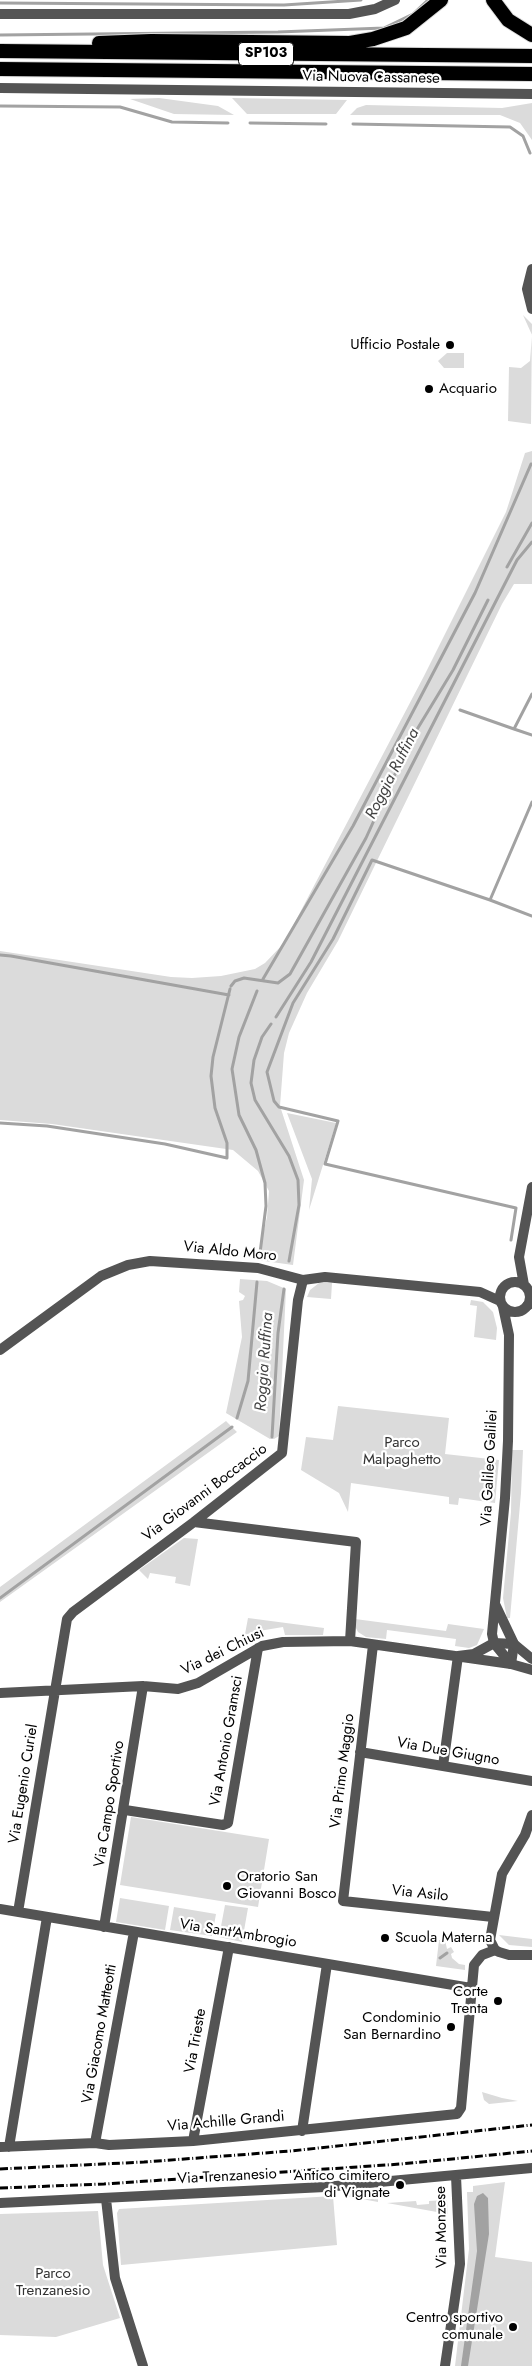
<!DOCTYPE html>
<style>
body{margin:0}
canvas{display:block;background:#fff}
</style>
<canvas width="532" height="2366"></canvas>
<script>
const context = document.querySelector('canvas').getContext('2d');
context.lineJoin = 'round';
function fill(path, color) { context.fillStyle = color; context.fill(path, 'evenodd'); }
const shape = rows => new Path2D(rows.map(r => 'M' + r).join(''));
function stroke(path, color, width, dash) { context.strokeStyle = color; context.lineWidth = width; context.lineCap = dash ? 'butt' : 'round'; context.setLineDash(dash || []); context.stroke(path); }
function label(font, color, halo, rows, align = 'center') {
  context.font = font + ' Jost,sans-serif'; context.lineWidth = 4.5; context.setLineDash([]); context.textBaseline = 'middle'; context.strokeStyle = halo; context.fillStyle = color; for (const [text, x, y, turn = 0] of rows) {
    context.save(); context.translate(x, y); context.rotate((+turn || 0) * Math.PI / 180); context.textAlign = isNaN(turn) ? turn : align; if (halo) context.strokeText(text, 0, 0); context.fillText(text, 0, 0); context.restore();
  }
}
fill(shape([
 [159,98,218,106,234,115,174,114,130,99],
 [232,98,347,100,336,114,247,114],
 [532,103,532,140,520,123,500,115,350,115,357,108,366,105,502,108],
 [523,315,532,324,531,424,508,421,509,367,521,368,530,361,532,335],
 [447,353,464,353,464,368,444,368,438,361],
 [532,451,532,584,514,584,502,604,338,941,307,993,289,1033,284,1053,280,1106,304,1180,293,1265,257,1260,267,1217,269,1191,258,1171,233,1150,52,1124,0,1120,0,951,171,977,192,978,221,976,255,969,265,963,284,943,424,676,506,512,525,453],
 [287,1113,336,1123,309,1210,312,1179],
 [240,1279,267,1281,286,1289,279,1436,274,1439,270,1439,226,1413,242,1337,239,1301,243,1300,245,1296,239,1292],
 [319,1283,332,1283,331,1299,307,1297,310,1290],
 [471,1300,483,1302,493,1312,497,1328,496,1340,474,1337,477,1306,470,1305],
 [338,1406,449,1418,445,1454,499,1460,495,1503,459,1498,458,1505,449,1504,449,1497,351,1483,348,1512,339,1493,301,1470,306,1437,333,1440],
 [226,1421,237,1432,0,1602,0,1587],
 [512,1450,523,1450,521,1493,510,1618,507,1618,503,1598,511,1512],
 [184,1538,198,1539,190,1586,175,1583,176,1577,150,1573,148,1579,139,1570],
 [248,1618,324,1628,323,1635,285,1635,283,1627,259,1631,260,1639,243,1645],
 [355,1619,446,1631,448,1624,484,1629,477,1645,469,1648,455,1646,456,1639,387,1630,386,1639,366,1637,358,1632,355,1626],
 [131,1817,269,1839,258,1907,120,1885],
 [120,1898,169,1906,165,1930,116,1922],
 [225,1905,248,1908,242,1942,219,1937],
 [174,1907,216,1914,212,1936,170,1930],
 [499,1935,532,1939,532,1947,509,1945],
 [439,1940,445,1940,447,1949,451,1947,454,1952,451,1954,452,1958,459,1964,465,1965,465,1970,436,1966],
 [482,2092,502,2098,518,2101,489,2104,484,2100],
 [505,2182,495,2257,532,2262,532,2366,455,2366,469,2249,467,2192,473,2192,473,2186],
 [378,2190,378,2202,346,2196,346,2193],
 [333,2196,337,2245,121,2265,117,2213,119,2209],
 [447,2200,448,2214,387,2203,416,2201,417,2205,429,2204,429,2201],
 [98,2211,103,2265,120,2318,56,2337,0,2335,0,2214]
]), '#dbdbdb');
fill(shape([
 [483,2193,488,2198,489,2234,468,2366,461,2366,477,2251,474,2204,477,2196]
]), '#a2a2a2');
stroke(shape([
 [0,3,284,5,361,0],
 [0,35,278,32,384,28,413,14,428,0],
 [0,106,120,107,172,122,228,123],
 [250,123,326,124],
 [353,124,510,127,523,136,530,153],
 [507,567,532,523],
 [532,694,514,729,532,735],
 [460,710,514,729],
 [490,900,532,916],
 [0,955,11,956,229,995],
 [263,979,353,826,475,593,531,464],
 [231,986,235,981,244,978,278,983,290,974,366,838,410,741,453,670,488,600],
 [257,991,239,1037,232,1069,239,1115,256,1150,265,1183,266,1206,260,1253],
 [276,1017,311,962,517,560,532,542],
 [271,1024,262,1037,254,1060,251,1083,255,1100,289,1156,298,1180,299,1205,289,1261],
 [0,1123,47,1126,165,1144,227,1158,227,1143,215,1108,211,1076,213,1057,230,989],
 [511,1240,516,1208,325,1164,338,1121,279,1107,274,1101,267,1072,293,1003,333,939,372,860,490,900,532,802],
 [237,1418,248,1381,257,1282],
 [272,1437,278,1333,284,1289],
 [0,1598,232,1427],
 [440,1958,447,1953]
]), '#a2a2a2', 3);
const trunk = shape([
 [493,0,508,20,532,35],
 [99,43,151,41,350,43,373,39,406,28,441,0],
 [0,51,532,56],
 [0,69,532,74]
]);
stroke(trunk, '#dbdbdb', 16);
stroke(shape([
 [0,14,349,14,375,9,395,0],
 [527,1306,532,1303],
 [194,1522,356,1542,350,1641],
 [373,1645,343,1901,493,1917],
 [0,1693,143,1686,178,1689,198,1683,262,1646,283,1642,350,1641,511,1664,514,1644,494,1643,474,1654,458,1656],
 [360,1752,532,1781],
 [443,1766,458,1656],
 [125,1810,223,1825,228,1823,258,1648],
 [0,1909,471,1988],
 [18,1912,67,1619,73,1612,194,1522,282,1453,298,1300,303,1280],
 [104,1927,143,1686],
 [302,2131,327,1964],
 [193,2141,229,1947],
 [95,2143,134,1932],
 [0,2147,95,2143,109,2145,193,2141,457,2114,461,2108,474,1965,482,1955,495,1950],
 [9,2147,47,1917],
 [106,2199,115,2278,143,2366],
 [0,2203,325,2187,532,2168],
 [445,2366,460,2264,456,2176]
]), '#545454', 10);
stroke(shape([
 [0,88,532,94],
 [532,269,527,289,532,309],
 '500 1297a15 15 0 1 1 30 0a15 15 0 1 1-30 0Z',
 [524,1285,519,1257,532,1187],
 [503,1307,509,1335,508,1441,505,1498,492,1634,494,1643,511,1664,532,1670],
 [0,1350,101,1276,128,1265,150,1261,258,1268,303,1280,325,1277,480,1292,500,1301],
 [495,1604,514,1644,532,1659],
 [532,1815,525,1835,502,1874,490,1940,495,1950,499,1952,509,1955,532,1955]
]), '#545454', 10);
stroke(trunk, '#000', 14);
stroke(shape([
 [0,2169,144,2162,291,2151,532,2125],
 [0,2188,104,2184,401,2164,532,2151]
]), '#000', 3, [8, 2.5, 1, 2.5]);
for (const [x, y, r, color] of [
 [450,345,5,"#000"],
 [429,389,5,"#000"],
 [227,1886,5,"#000"],
 [385,1938,5,"#000"],
 [498,2001,5,"#000"],
 [451,2027,5,"#000"],
 [400,2185,5,"#000"],
 [513,2327,5,"#000"]
]) { const dot = new Path2D(); dot.arc(x, y, r, 0, 2 * Math.PI); context.fillStyle = color; context.fill(dot); stroke(dot, '#fff', 2); }
for (const [x, y, w] of [
 [266,54,55]
]) { const box = new Path2D(); box.roundRect(x - w / 2, y - 11.5, w, 23, 4); context.fillStyle = '#fff'; context.fill(box); stroke(box, '#000', 1); }
label('bold 14px', '#000', null, [
 ["SP103",266,54]
]);
label('15px', '#000', '#fff', [
 ["Via Nuova Cassanese",371,78,1],
 ["Via Aldo Moro",230,1252,6],
 ["Via Galileo Galilei",490,1468,-87],
 ["Via Giovanni Boccaccio",205,1493,-37],
 ["Via dei Chiusi",223,1652,-26],
 ["Via Antonio Gramsci",227,1741,-80],
 ["Via Due Giugno",448,1752,10],
 ["Via Primo Maggio",343,1771,-83],
 ["Via Eugenio Curiel",24,1784,-81],
 ["Via Campo Sportivo",110,1804,-81],
 ["Via Asilo",420,1894,6],
 ["Via Sant'Ambrogio",238,1934,9],
 ["Via Giacomo Matteotti",100,2034,-80],
 ["Via Trieste",196,2041,-80],
 ["Via Achille Grandi",226,2122,-5],
 ["Via Trenzanesio",227,2177,-3],
 ["Via Monzese",442,2227,-91]
]);
label('15px', '#000', '#fff', [
 ["Ufficio Postale",440,345],
 ["Acquario",439,389,"left"],
 ["Oratorio San",237,1877,"left"],
 ["Giovanni Bosco",237,1894,"left"],
 ["Scuola Materna",395,1938,"left"],
 ["Corte",488,1992],
 ["Trenta",488,2009],
 ["Condominio",441,2018],
 ["San Bernardino",441,2035],
 ["Antico cimitero",390,2176],
 ["di Vignate",390,2193],
 ["Centro sportivo",503,2318],
 ["comunale",503,2335]
], 'right');
label('15px', '#323232', '#fff', [
 ["Parco",402,1443],
 ["Malpaghetto",402,1460],
 ["Parco",53,2274],
 ["Trenzanesio",53,2291]
]);
label('italic 16px', '#434343', '#fff', [
 ["Roggia Ruffina",393,774,-63],
 ["Roggia Ruffina",265,1362,-86]
]);
</script>
